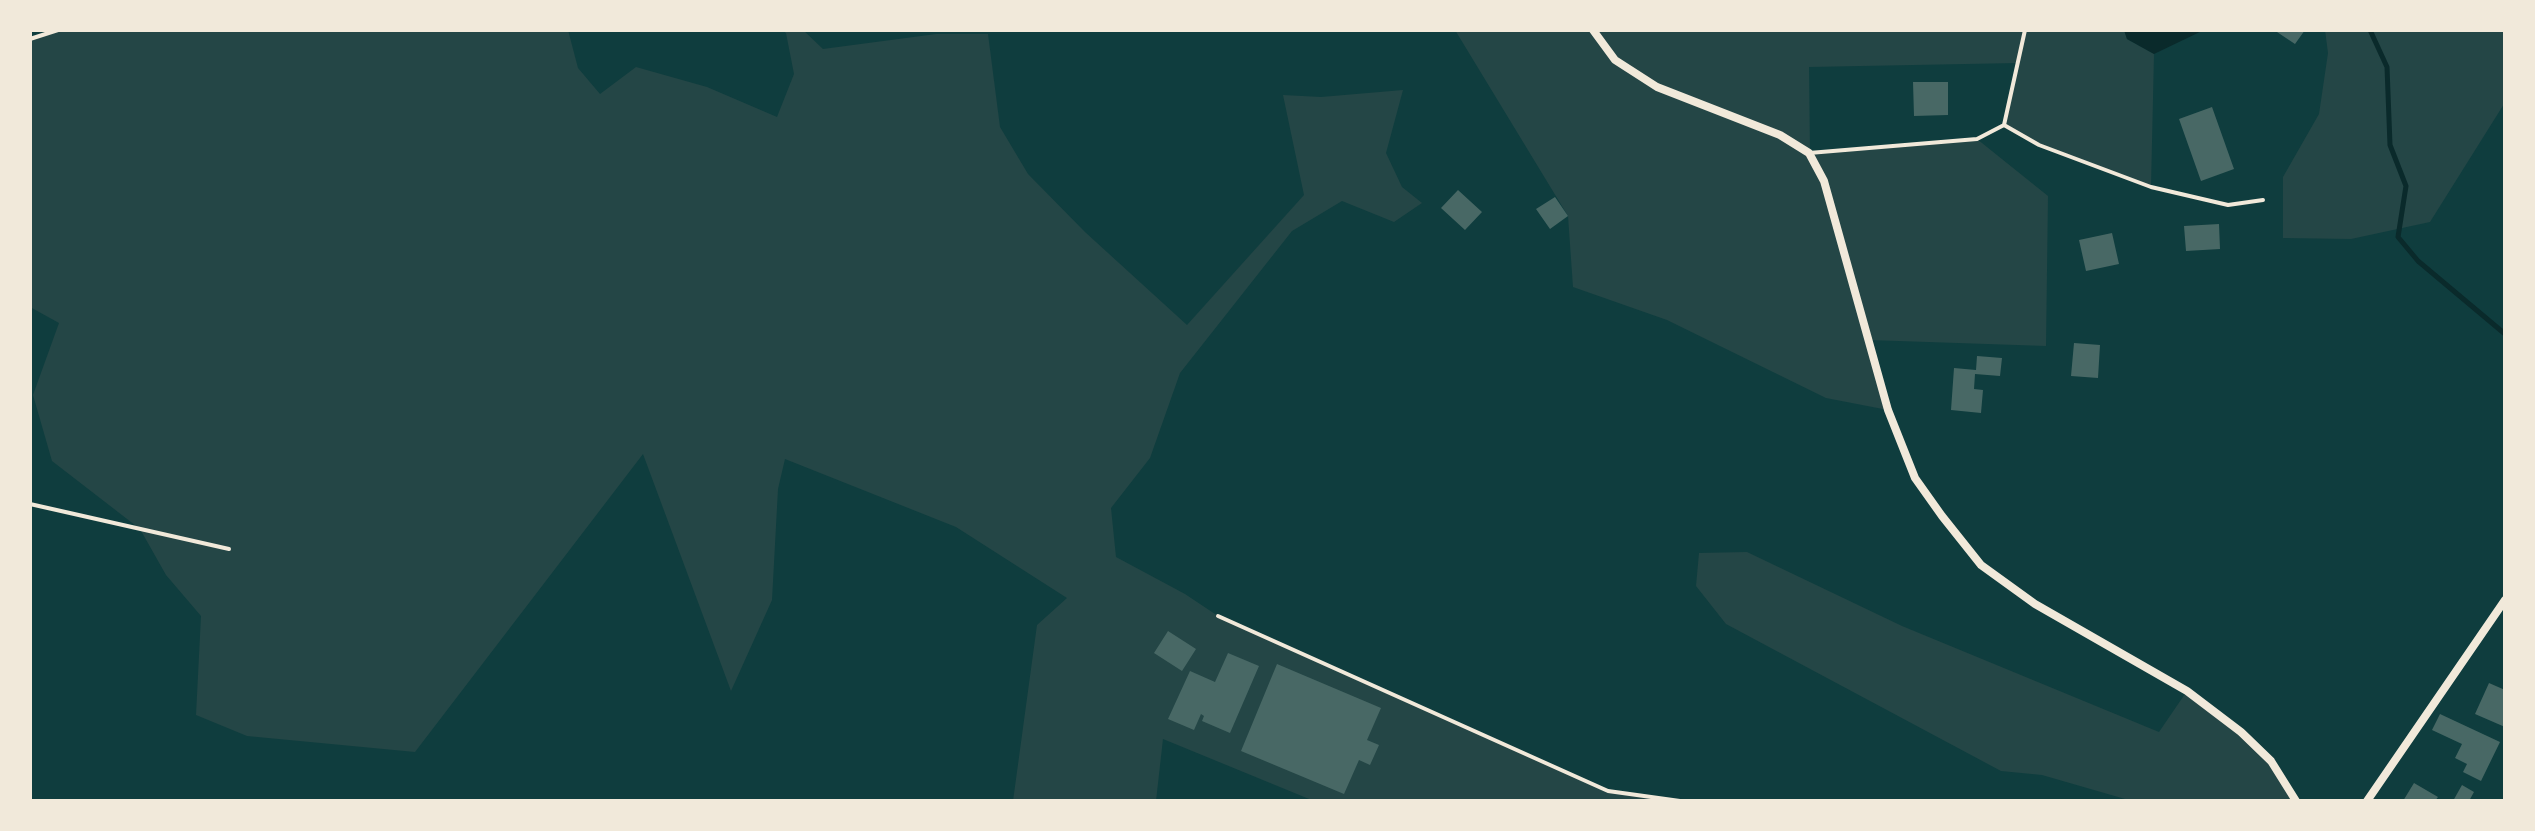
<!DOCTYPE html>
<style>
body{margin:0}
#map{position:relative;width:2535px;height:831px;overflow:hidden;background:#0f3d3e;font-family:"IBM Plex Sans",sans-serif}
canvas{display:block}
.frame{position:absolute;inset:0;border:32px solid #f1e9da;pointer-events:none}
</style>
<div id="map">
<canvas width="2535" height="831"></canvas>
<div class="frame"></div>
</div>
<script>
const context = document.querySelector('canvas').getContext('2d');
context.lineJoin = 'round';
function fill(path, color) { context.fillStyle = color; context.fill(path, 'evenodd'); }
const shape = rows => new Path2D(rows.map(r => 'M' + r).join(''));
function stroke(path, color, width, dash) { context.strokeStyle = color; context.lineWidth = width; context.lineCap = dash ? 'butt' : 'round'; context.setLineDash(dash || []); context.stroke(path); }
fill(shape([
 [58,30,568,30,578,68,600,94,636,67,707,87,777,117,794,74,786,33,782,30,803,30,823,49,936,34,988,34,1000,127,1028,174,1085,232,1187,325,1304,195,1283,95,1321,97,1403,90,1386,153,1402,187,1422,203,1394,222,1342,201,1292,231,1180,373,1150,458,1111,508,1116,557,1185,594,1218,616,1608,791,1680,801,1314,801,1163,739,1156,801,1013,801,1037,625,1067,598,956,527,785,459,778,489,772,600,731,691,643,454,415,752,247,736,196,715,201,616,166,575,140,529,52,461,33,395,59,323,30,307,30,39],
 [1455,30,2124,30,2127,39,2154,54,2151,187,2039,145,2004,125,2018,63,1809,67,1810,153,1977,139,2048,196,2046,346,1869,340,1888,410,1826,398,1667,320,1573,287,1568,216],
 [2325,30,2505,30,2504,104,2430,222,2351,239,2283,238,2283,177,2319,114,2328,53],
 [1747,552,1902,626,2159,732,2187,691,2271,761,2296,801,2132,801,2042,775,2001,771,1726,624,1696,586,1699,553]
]), '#244646');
fill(shape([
 [2124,30,2204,30,2154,54,2127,39]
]), '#0a2a2b');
stroke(shape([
 [2370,30,2387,67,2390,145,2406,186,2398,237,2418,261,2505,334]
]), '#0a2a2b', 5);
fill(shape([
 [2274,30,2305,30,2295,44],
 [1913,82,1948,82,1948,115,1914,116],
 [2212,107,2234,169,2201,181,2179,119],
 [1458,190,1482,212,1465,230,1441,208],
 [1555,197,1568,216,1550,229,1536,209],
 [2219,224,2220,249,2186,251,2184,226],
 [2112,233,2119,264,2086,271,2079,240],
 [2074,343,2100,345,2098,378,2071,376],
 [1977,356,2002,358,2000,376,1975,374,1974,389,1983,390,1981,413,1951,410,1954,368,1976,370],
 [1168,631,1196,649,1182,671,1154,653],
 [1228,653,1259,666,1230,733,1202,721,1204,716,1201,714,1194,730,1168,719,1190,671,1215,682],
 [1277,664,1381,708,1367,740,1379,745,1370,765,1359,760,1344,794,1241,751],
 [2489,683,2505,690,2505,727,2475,714],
 [2440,714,2500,742,2481,781,2463,772,2467,764,2455,758,2462,744,2432,730],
 [2414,783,2438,797,2435,801,2403,801],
 [2462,785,2474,792,2469,801,2453,801]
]), '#486865');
stroke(shape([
 [30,39,58,30],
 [2004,125,2039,145,2151,187,2228,205,2263,200],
 [1809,153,1977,139,2004,125,2025,30],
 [30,504,229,549],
 [1218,616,1608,791,1680,801]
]), '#f1e9da', 4);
stroke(shape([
 [1593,30,1615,60,1657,87,1780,135,1809,153,1824,181,1888,410,1915,478,1942,516,1981,565,2035,604,2187,691,2241,732,2271,761,2296,801],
 [2367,801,2505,600]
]), '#f1e9da', 8);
</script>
